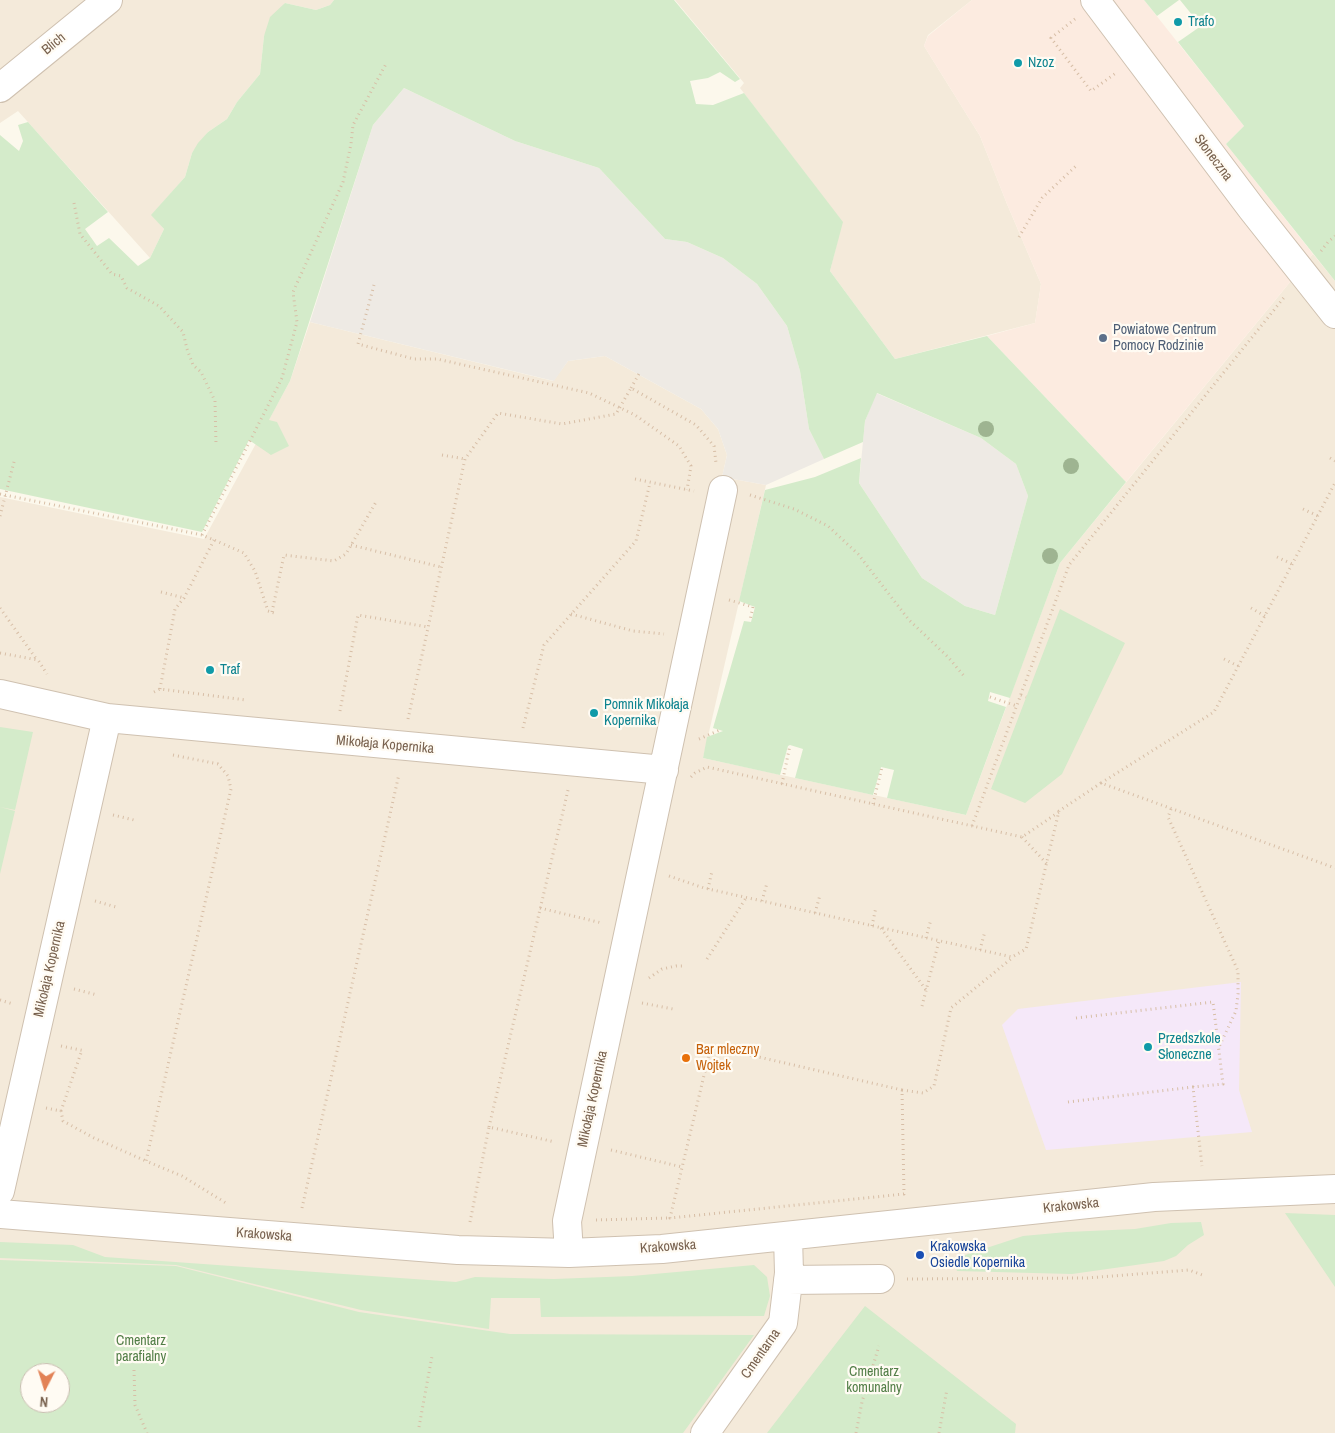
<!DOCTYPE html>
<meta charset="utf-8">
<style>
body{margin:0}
#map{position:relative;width:1335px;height:1433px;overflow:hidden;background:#fcf8ec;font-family:"Archivo Narrow",sans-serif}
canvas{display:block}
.north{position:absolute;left:20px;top:1363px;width:50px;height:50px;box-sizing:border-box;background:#fffbf3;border:1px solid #c9bdb1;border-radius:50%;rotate:185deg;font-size:14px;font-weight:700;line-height:20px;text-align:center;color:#78614e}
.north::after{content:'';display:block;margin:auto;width:18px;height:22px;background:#e28256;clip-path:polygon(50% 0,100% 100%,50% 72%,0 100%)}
</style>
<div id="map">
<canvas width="1335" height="1433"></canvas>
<div class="north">N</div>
</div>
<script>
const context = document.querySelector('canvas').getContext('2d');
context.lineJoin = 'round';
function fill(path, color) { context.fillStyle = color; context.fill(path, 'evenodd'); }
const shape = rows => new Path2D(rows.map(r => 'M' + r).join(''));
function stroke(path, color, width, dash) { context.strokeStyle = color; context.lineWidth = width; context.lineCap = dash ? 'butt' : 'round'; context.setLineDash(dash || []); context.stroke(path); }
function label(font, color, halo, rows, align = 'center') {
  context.font = font + ' "Archivo Narrow",sans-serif'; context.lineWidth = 4.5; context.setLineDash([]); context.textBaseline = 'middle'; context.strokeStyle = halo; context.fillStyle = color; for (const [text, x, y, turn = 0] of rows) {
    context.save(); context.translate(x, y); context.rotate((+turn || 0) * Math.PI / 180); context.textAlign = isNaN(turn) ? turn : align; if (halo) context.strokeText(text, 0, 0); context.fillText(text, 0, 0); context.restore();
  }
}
fill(shape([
 [0,0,334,0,330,5,316,10,285,3,264,36,260,74,237,102,227,119,208,132,192,153,185,177,152,215,164,229,150,258,18,111,0,123],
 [675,0,972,0,928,35,924,46,980,136,1007,204,1041,284,1035,323,895,359,830,271,842,222,740,88,744,83],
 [1313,254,1335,281,1335,1433,0,1433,0,497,204,539,290,381,310,322,553,381,568,361,605,356,701,409,718,429,727,455,722,477,766,485,703,758,966,815,1060,563],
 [30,1373,60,1373,60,1403,30,1403]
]), '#f4eada');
fill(shape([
 [972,0,1144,0,1244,126,1226,144,1313,254,1126,482,987,336,1035,323,1041,284,1007,204,980,136,924,46,928,36]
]), '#fcebe0');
fill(shape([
 [404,88,515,141,599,168,665,239,687,242,723,258,757,284,787,326,800,371,809,429,824,459,766,485,722,477,727,455,718,429,701,409,605,356,568,361,554,381,310,322,373,125],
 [876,393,981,438,1016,464,1028,496,995,615,965,606,922,578,859,483,865,421]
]), '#eeeae4');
fill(shape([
 [1241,982,1239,1090,1252,1132,1046,1150,1002,1025,1018,1009]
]), '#f5e8f9');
fill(shape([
 [334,0,674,0,740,79,735,82,720,72,708,78,690,81,696,104,713,105,744,93,843,222,830,271,895,359,987,336,1126,482,1060,563,1010,698,990,692,988,701,1006,707,966,815,887,798,894,770,881,767,873,795,795,778,803,749,790,745,788,746,780,775,703,758,707,737,723,731,713,728,744,621,751,622,755,607,739,601,765,490,815,477,861,458,859,483,922,578,965,606,995,615,1028,496,1016,464,981,438,877,393,865,421,863,442,824,459,809,429,800,371,787,326,757,284,723,258,687,242,665,239,599,168,515,141,404,88,373,125,290,381,269,420,277,422,289,446,271,455,249,440,202,532,0,489,0,135,19,151,23,141,18,125,28,122,108,212,85,229,97,246,109,238,138,266,150,258,164,229,151,215,185,177,192,153,198,143,208,132,227,119,237,102,260,74,264,36,270,17,285,3,316,10,330,5],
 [1144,0,1179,0,1157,16],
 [1180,0,1335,0,1335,281,1226,144,1244,126,1178,42,1201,26],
 [1060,609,1125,643,1062,774,1025,803,991,789],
 [0,727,33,732,15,810,0,807],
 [0,807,15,811,0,874],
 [1285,1213,1335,1215,1335,1287],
 [1201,1222,1204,1235,1188,1245,1176,1256,1164,1261,1072,1274,957,1271,953,1259,1023,1236,1067,1232,1135,1229,1171,1223],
 [0,1242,73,1245,105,1257,456,1282,475,1277,554,1279,632,1276,754,1265,767,1277,770,1296,764,1316,541,1317,540,1298,491,1298,489,1329,361,1310,176,1265,0,1258],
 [0,1260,176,1266,359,1312,510,1334,754,1335,683,1433,0,1433],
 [30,1373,60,1373,60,1403,30,1403],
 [865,1306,1016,1424,1015,1433,767,1433]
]), '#d4ebca');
const minor = shape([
 [1095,0,1252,209,1335,314],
 [0,88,108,0],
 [0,694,107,718,664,770],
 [0,1191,107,718],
 [0,1214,458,1250,569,1253,662,1249,1154,1197,1335,1189],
 [569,1253,567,1221,723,490],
 [788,1280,880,1279],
 [705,1433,783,1323,789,1273,788,1236]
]);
stroke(minor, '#cfc1b0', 30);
stroke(shape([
 [1075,19,1051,38,1091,91,1116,73],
 [74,203,80,234,112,274,121,276,127,288,159,306,183,332,187,349,193,365,201,372,215,401,216,445],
 [1019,237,1042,198,1078,164],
 [1321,251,1328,242,1335,236],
 [374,285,358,344,414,359,437,359,589,393,635,415,679,446,691,466,687,490],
 [631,388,640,372],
 [442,455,465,459],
 [1330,458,1335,461],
 [635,479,694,491],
 [0,494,202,535,214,540,244,553,255,571,268,611,274,613],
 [750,495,794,509,828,526,858,554,909,620,948,657,964,676],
 [1303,509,1318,516],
 [0,516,15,458],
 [202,535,282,378,297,322,293,292,343,182,351,144,353,125,387,62],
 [351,545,441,567],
 [1277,557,1292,564],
 [161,592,184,598],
 [729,600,753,607,750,620],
 [0,608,37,660],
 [1251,608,1265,616],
 [272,612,284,555,334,561,346,554,376,502],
 [571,614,633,631,664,634],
 [0,653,38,660,47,674],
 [1224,659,1238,666],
 [160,689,175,609,184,598,214,540],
 [154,692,160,689,246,700],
 [1021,695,1026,697],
 [990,697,1017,706],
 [340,711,358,615,428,627],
 [408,719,465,459,498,413,562,424,616,414,631,388,696,425,714,446,716,463],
 [523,728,544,645,636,541,650,483],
 [699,739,720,730],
 [173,755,218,764,228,776,231,789,146,1161,182,1176,226,1203],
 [691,777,695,773,707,767,1022,837,1059,812],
 [1101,783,1214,712,1335,483],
 [782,784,790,745],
 [873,804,882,767],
 [1171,809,1168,817,1238,971,1238,994,1236,1011,1218,1049],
 [113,815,134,820],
 [972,826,1069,565,1286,295],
 [1022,837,1047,864],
 [669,876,704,888,1012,957,1026,949,1059,811,1101,783,1335,868],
 [708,889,712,871],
 [95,901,116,907],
 [762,901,767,883],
 [540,908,602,923],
 [815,913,820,895],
 [872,926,876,907],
 [881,928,926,990],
 [926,938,931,919],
 [980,950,985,931],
 [707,959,746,898],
 [649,978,662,969,676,966,685,966],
 [74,989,97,995],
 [0,1000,13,1004],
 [642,1003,673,1009],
 [922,1006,939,941],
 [1076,1018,1213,1002,1223,1084,1193,1087],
 [61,1046,85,1051],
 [711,1046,902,1090,904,1194,670,1218,711,1046],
 [902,1090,923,1093,934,1086,951,1008,1012,958],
 [1068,1102,1193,1087,1202,1166],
 [46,1108,61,1111,63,1121,94,1138,146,1161],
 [61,1111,82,1050],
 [489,1127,568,790],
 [611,1150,682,1167],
 [302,1208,399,774],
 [596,1220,667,1218],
 [470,1222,489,1127,555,1142],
 [907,1279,1087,1278,1189,1270,1205,1276],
 [134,1370,135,1405,147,1433],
 [419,1427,432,1356],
 [856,1433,862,1402,879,1346],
 [939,1433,947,1389]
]), '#d7bea6', 3, [1, 4]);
stroke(minor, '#fff', 28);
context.fillStyle = '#9eb491';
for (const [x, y] of [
 [986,429],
 [1071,466],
 [1050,556]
]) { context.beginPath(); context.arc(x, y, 8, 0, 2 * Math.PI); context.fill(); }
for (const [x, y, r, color] of [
 [1178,22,5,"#0f9aa8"],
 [1018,63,5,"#0f9aa8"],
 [1103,338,5,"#5c6f8a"],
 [210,670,5,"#0f9aa8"],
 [594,713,5,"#0f9aa8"],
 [1148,1047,5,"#0f9aa8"],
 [686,1058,5,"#e8710a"],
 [920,1255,5,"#1a4fb4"]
]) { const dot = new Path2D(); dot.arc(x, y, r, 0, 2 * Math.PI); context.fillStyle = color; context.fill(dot); stroke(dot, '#fffbf3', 2); }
label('14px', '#0d838f', '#fffbf3', [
 ["Trafo",1188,22],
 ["Nzoz",1028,63],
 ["Traf",220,670],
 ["Pomnik Mikołaja",604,705],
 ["Kopernika",604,721],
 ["Przedszkole",1158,1039],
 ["Słoneczne",1158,1055]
], 'left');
label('14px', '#78614e', '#fffbf3', [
 ["Blich",54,44,-39],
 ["Słoneczna",1213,158,53],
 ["Mikołaja Kopernika",385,745,5],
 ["Mikołaja Kopernika",50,969,-77],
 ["Mikołaja Kopernika",593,1099,-78],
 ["Krakowska",1071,1206,-6],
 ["Krakowska",264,1235,4],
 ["Krakowska",668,1247,-4],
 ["Cmentarna",761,1354,-55]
]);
label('14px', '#4e5e75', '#fffbf3', [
 ["Powiatowe Centrum",1113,330],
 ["Pomocy Rodzinie",1113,346]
], 'left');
label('14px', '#c56008', '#fffbf3', [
 ["Bar mleczny",696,1050],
 ["Wojtek",696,1066]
], 'left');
label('14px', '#164399', '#fffbf3', [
 ["Krakowska",930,1247],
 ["Osiedle Kopernika",930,1263]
], 'left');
label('14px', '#517d46', '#fffbf3', [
 ["Cmentarz",141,1341],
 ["parafialny",141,1357],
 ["Cmentarz",874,1372],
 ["komunalny",874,1388]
]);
</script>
